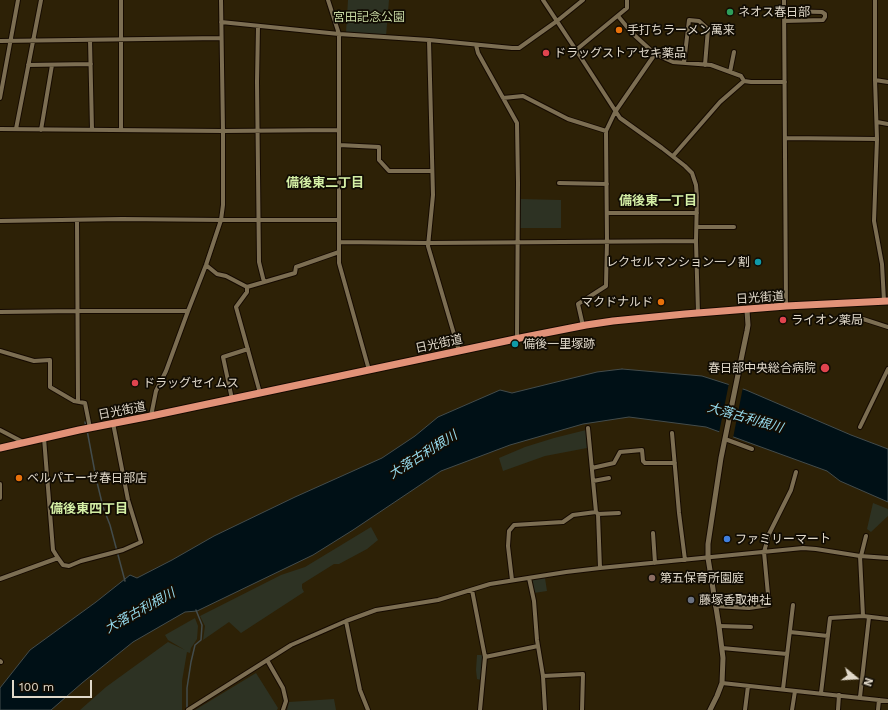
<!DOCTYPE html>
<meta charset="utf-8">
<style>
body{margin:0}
#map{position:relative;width:888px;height:710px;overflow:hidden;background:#2d2106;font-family:"Work Sans",sans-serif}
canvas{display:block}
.north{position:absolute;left:836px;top:658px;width:40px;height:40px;-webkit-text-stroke:3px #110c03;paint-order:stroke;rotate:108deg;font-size:11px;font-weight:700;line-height:16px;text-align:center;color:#e0d8c9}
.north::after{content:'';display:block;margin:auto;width:14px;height:18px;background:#e0d8c9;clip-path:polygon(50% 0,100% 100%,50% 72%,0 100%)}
.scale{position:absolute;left:12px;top:680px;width:80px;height:18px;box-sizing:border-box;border:2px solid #e0d8c9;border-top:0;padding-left:5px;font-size:12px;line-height:14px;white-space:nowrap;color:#e0d8c9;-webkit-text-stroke:3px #110c03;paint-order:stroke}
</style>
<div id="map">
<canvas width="888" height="710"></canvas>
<div class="north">N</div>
<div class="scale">100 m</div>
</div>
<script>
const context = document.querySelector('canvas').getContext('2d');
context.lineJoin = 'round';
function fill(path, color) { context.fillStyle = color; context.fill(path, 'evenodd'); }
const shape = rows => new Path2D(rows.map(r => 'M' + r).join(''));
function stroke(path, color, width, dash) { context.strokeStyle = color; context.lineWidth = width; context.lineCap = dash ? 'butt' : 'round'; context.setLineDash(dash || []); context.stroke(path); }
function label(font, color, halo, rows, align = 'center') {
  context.font = font + ' "Work Sans","Noto Sans JP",sans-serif'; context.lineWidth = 3.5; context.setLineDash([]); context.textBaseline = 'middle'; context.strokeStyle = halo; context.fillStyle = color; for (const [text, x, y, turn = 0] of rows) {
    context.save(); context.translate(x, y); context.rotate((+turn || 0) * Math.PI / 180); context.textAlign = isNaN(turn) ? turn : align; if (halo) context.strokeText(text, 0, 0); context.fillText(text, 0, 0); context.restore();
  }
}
fill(shape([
 [348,0,389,0,386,36,346,33],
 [520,199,561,200,561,228,520,228],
 [586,430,587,448,545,456,503,471,499,458,525,447,554,438],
 [873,503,888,509,888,516,871,532,867,529],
 [371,527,378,540,367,549,339,564,334,564,302,584,302,588,304,592,241,633,229,622,203,640,205,626,200,616,281,575,305,567],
 [545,578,547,591,534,593,532,581,533,579],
 [195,618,198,626,197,639,191,648,190,653,187,652,182,681,182,710,80,710,106,687,168,642,185,650,168,640,165,635],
 [477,655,482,655,482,658,481,680,477,679,476,670],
 [256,673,278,708,277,710,195,710],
 [334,699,336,710,287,710,289,702]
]), '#2d3223');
const water = shape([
 [622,369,702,376,746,390,851,435,888,449,888,502,840,481,827,471,706,427,629,417,583,424,510,445,441,471,353,530,313,555,197,611,185,612,133,642,82,683,51,710,0,710,0,688,30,650,96,602,130,575,137,578,172,560,214,536,295,497,382,458,415,436,438,417,500,390,512,393,597,372,622,369]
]);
fill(water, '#001016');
stroke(water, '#434c4c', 1);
fill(shape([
 [729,383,743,387,733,438,719,433]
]), '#2d2106');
stroke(shape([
 [85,422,86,427],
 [87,430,96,478,103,507,110,525,125,581],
 [187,710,187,688,191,662,195,645,201,640,202,625,196,610]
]), '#434c4c', 1.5);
const minor = shape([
 [121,0,121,130],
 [328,0,339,34,339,263,369,370],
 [543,0,576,50,620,118,662,148,685,166,692,173,696,185,697,197,696,241,698,313],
 [784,0,786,306],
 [875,0,875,80,877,139,874,221,882,264,884,301],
 [784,11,822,12,825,14,825,17,823,20,784,21],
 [618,16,632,33,655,54,673,62,711,65,741,76,744,81,751,82,785,82],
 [221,22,339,34,429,40,512,48,519,48,557,21,583,0],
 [258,26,257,82,259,262,264,282],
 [90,40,92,130],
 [429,40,432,157,433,195,428,246,459,351],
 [0,41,221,38],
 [476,45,478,53,517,123,518,183,517,339],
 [576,50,627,8,627,0],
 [684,63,689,20,699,21,708,29,705,65],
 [28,65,91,64],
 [730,72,734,52],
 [875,80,888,82],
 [0,98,18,0],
 [503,98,523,96,568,119,606,131],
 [877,122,888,124],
 [0,129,223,131,339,130],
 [16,129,41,0],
 [41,130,52,65],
 [785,138,877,139],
 [339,145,379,147,379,160,389,171,432,171],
 [673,156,720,102,744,81],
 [559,183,607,184],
 [607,213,697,213],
 [77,220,78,402],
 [0,221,122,219,221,220,339,220],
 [697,227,734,227],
 [339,242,428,243,696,241],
 [206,265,217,274,226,276,247,287,295,273,296,267,339,252],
 [247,287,247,292,236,307,260,393],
 [0,312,77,311,188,311],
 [833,320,842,318,863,319,888,327],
 [583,326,578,304,606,286,607,241,606,131,615,112,655,54],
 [0,351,34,361,50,360,50,387,74,401,85,403,90,428],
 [232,399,223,357,248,349],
 [151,416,156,391,166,371,188,311,206,265,221,220,223,205,223,131,221,0],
 [860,427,888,369],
 [588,428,596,512,598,514,600,568],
 [0,430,23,442],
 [672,433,679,513,685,560],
 [44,438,53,550,58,558,63,565,69,566,81,561,123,550,141,542,128,500,113,423],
 [725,439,752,449],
 [592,468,614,463,620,452,642,450,643,461,645,463,675,463],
 [593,481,609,478],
 [0,484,0,498],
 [598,514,619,513],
 [653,533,655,563],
 [860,556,863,616],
 [861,556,866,536],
 [529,578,534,601,537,640,543,676,545,710],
 [0,579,58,558],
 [512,580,508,546,509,531,514,525,563,522,573,515,596,512],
 [472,590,485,657,480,710],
 [715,606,749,608,769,605,764,552,769,534,791,490,796,472],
 [346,621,360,690,368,710],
 [719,626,751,627],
 [790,632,828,636],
 [722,648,787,654],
 [485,657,538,646],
 [267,660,283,688,286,701,283,710],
 [0,661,1,662],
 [543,676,583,674,582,710],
 [722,683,888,701],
 [783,689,793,605],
 [821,693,830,618,863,616,888,619],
 [860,697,869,617],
 [188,710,291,645,346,621,376,610,438,600,490,584,566,572,600,568,803,548,816,549,860,556,888,558],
 [745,710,748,686],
 [792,710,795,691],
 [838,710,839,695],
 [878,710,879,700]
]);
const tertiary = shape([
 [710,710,717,696,722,683,723,658,719,626,708,558,708,544,721,458,742,355,747,331,748,325,747,310]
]);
const trunk = shape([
 [0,448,79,430,151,416,520,338,586,325,613,321,685,314,786,306,888,301]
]);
stroke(minor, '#150a00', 6);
stroke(tertiary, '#150a00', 7);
stroke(trunk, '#150a00', 9);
stroke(minor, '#7c6e52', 4);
stroke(tertiary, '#7c6e52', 5);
stroke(trunk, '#e29278', 7);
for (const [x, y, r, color] of [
 [730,12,4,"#2e9e5b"],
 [619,30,4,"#e8710a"],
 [546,53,4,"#e0444e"],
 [758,262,4,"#0f9aa8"],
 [661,302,4,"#e8710a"],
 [783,320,4,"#e0444e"],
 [515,344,4,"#0f9aa8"],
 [825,368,5,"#e0444e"],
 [135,383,4,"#e0444e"],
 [19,478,4,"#e8710a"],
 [727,539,4,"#3f7fe0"],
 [652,578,4,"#8d6e63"],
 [691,600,4,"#6b7280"]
]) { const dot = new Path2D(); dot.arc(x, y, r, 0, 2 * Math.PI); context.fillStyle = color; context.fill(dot); stroke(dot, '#110c03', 1.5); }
label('12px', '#e0d8c9', '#110c03', [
 ["ネオス春日部",738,12],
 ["手打ちラーメン萬来",627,30],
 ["ドラッグストアセキ薬品",554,53],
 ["レクセルマンション一ノ割",750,262,"right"],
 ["マクドナルド",653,302,"right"],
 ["ライオン薬局",791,320],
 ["備後一里塚跡",523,344],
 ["春日部中央総合病院",816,368,"right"],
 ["ドラッグセイムス",143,383],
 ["ベルパエーゼ春日部店",27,478],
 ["ファミリーマート",735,539],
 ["第五保育所園庭",660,578],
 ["藤塚香取神社",699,600]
], 'left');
label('12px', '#c6d6a1', '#110c03', [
 ["宮田記念公園",369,17]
]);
label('12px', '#e0d8c9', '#110c03', [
 ["日光街道",760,298,-4],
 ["日光街道",439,344,-12],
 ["日光街道",122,411,-11]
]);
label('bold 13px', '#d4efa5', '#110c03', [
 ["備後東二丁目",325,183],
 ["備後東一丁目",658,201],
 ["備後東四丁目",89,509]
]);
label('italic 13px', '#95d9eb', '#110c03', [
 ["大落古利根川",745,418,16],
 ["大落古利根川",423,455,-32],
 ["大落古利根川",140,611,-29]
]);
</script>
